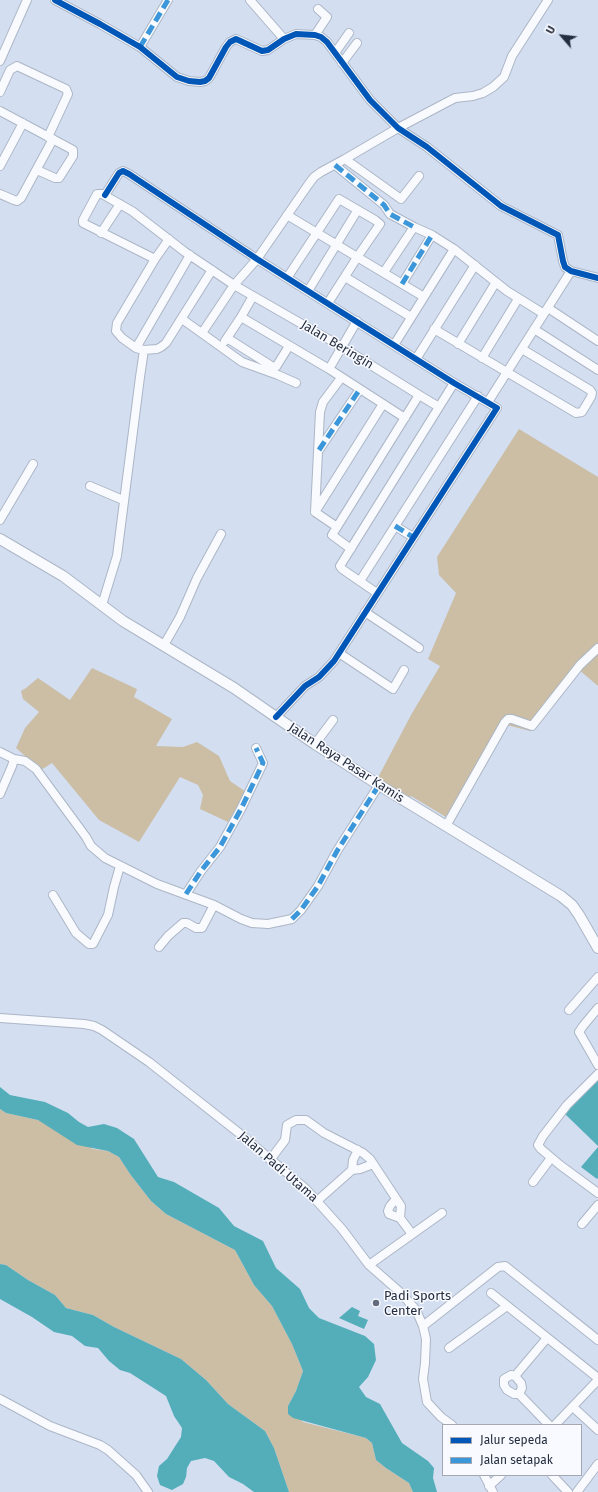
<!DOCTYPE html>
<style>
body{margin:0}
#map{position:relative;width:598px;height:1492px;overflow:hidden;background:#d3def1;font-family:"Fira Sans",sans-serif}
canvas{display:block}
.legend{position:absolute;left:442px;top:1424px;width:140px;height:52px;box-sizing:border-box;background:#f8faff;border:1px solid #a4a8b2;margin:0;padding:5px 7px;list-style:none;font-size:12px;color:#252e3f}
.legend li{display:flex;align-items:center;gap:8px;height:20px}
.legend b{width:20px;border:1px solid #a4a8b2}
.north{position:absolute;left:542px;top:16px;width:40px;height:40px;-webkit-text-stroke:3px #f8faff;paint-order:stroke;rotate:298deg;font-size:11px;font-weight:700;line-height:16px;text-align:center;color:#252e3f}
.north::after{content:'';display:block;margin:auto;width:14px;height:18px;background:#252e3f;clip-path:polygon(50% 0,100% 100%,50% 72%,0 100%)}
</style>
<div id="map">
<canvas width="598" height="1492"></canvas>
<ul class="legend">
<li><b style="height:5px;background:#0057b8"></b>Jalur sepeda</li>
<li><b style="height:5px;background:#3b97da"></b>Jalan setapak</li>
</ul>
<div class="north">U</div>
</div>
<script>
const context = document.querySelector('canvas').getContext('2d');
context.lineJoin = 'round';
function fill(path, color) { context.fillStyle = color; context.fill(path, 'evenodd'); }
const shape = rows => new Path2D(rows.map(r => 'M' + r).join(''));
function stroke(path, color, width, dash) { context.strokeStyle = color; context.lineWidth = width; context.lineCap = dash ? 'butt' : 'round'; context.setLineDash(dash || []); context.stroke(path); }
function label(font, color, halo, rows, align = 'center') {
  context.font = font + ' "Fira Sans",sans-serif'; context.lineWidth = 3; context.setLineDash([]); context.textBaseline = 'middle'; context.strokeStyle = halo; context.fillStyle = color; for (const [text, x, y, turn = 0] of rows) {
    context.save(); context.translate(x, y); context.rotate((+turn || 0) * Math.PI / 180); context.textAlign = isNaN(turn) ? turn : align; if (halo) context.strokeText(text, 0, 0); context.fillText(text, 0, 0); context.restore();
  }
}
fill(shape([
 [519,429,598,477,598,686,578,669,530,731,507,725,451,820,411,796,403,806,373,787,411,715,440,666,428,659,456,593,439,575,437,557],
 [92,668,137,689,134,697,172,719,156,746,183,747,197,742,219,756,230,781,246,792,228,822,200,809,203,795,198,785,180,777,139,842,99,820,52,763,41,770,16,748,25,728,39,712,23,699,21,691,26,688,38,678,70,700],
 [0,1109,6,1113,38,1120,93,1149,108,1151,119,1157,130,1174,151,1201,166,1214,235,1250,254,1285,272,1306,292,1344,303,1371,296,1391,288,1406,303,1422,366,1438,372,1443,376,1460,386,1468,409,1483,413,1492,289,1492,274,1448,265,1431,228,1404,206,1380,181,1359,114,1327,93,1315,66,1308,55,1295,28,1280,6,1265,0,1264]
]), '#cbbea5');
fill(shape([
 [598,1079,598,1146,565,1114],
 [0,1087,10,1095,45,1102,68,1113,79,1122,88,1127,104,1124,117,1128,134,1139,158,1177,174,1182,219,1208,234,1226,263,1241,276,1268,300,1289,309,1308,319,1318,365,1336,374,1344,376,1360,368,1377,359,1387,366,1397,380,1404,402,1443,428,1461,434,1468,433,1478,437,1492,413,1492,409,1483,386,1468,376,1460,372,1443,366,1438,293,1418,288,1414,288,1406,296,1391,303,1371,292,1344,272,1306,254,1285,235,1250,166,1214,151,1201,130,1174,119,1157,108,1151,77,1145,38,1120,6,1113,0,1109],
 [598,1147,598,1178,597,1179,581,1167],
 [0,1264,6,1265,28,1280,55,1295,66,1308,93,1315,114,1327,181,1359,206,1380,228,1404,265,1431,274,1448,289,1492,254,1492,243,1484,229,1477,214,1461,205,1458,191,1461,187,1468,186,1477,183,1484,172,1490,160,1485,157,1476,159,1466,167,1459,181,1437,182,1428,174,1416,166,1396,130,1373,120,1370,109,1361,98,1348,85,1346,72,1336,54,1332,32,1317,0,1299],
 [352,1307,360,1311,358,1316,368,1320,364,1329,339,1318]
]), '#53aeba');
const minor = shape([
 [55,0,100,24,140,47,177,77,189,81,200,82,205,81,209,78,226,47,230,42,236,39,262,51,268,50,284,39,296,34,315,35,321,37,327,42,370,100,398,128,427,147,501,206,558,235,563,261,565,267,571,271,598,278],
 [250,0,284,39],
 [315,35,327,17,318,9],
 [140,47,168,0],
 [335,53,349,33],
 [0,61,27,0],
 [342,63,357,43],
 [0,92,10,70,17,66,66,89,68,94,48,137],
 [0,111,73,150,73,156,59,178,55,178,37,170],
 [345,159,401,199,419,176],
 [335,165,384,205,390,214,414,227],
 [0,166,23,123],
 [0,194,14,200,17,201,21,198,53,139],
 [105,195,119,173,123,171,129,174,257,259,454,383,497,408,334,661,319,677,305,686,276,717],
 [287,215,424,297],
 [101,233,120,204],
 [169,239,155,259,117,323,116,331,122,338,136,348,144,350,157,349,161,347,166,343,212,270],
 [155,259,83,223,83,220,97,194,102,194,132,211,185,252,234,285,342,347,419,395,439,407],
 [384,272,414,227,432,235,454,249,507,291,544,314],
 [345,277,411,317],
 [287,278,339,199,375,220,380,224,358,256,328,303],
 [402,284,432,235],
 [308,291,357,211],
 [548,308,598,341],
 [241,317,329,369,405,418],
 [182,319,242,362,278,375,296,383],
 [434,329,576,413,582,412,591,397,592,393,590,390,522,349],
 [534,329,598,370],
 [202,333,234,285,257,259,308,185,314,177,321,172,345,159,398,128,455,98,473,96,483,93,493,87,504,77,512,56,548,0],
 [227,338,273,367,276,367,289,346],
 [225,341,241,317,253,296],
 [458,344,496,282],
 [394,345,454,249],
 [136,348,190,255],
 [482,358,518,299],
 [416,359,475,265],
 [329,369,357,321],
 [488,402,571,271],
 [319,450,360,389],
 [90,486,123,500],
 [315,512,383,404],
 [0,520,33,464],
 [395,526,413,537],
 [337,527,315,512,320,412,323,402,341,378],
 [351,549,332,535,419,395],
 [360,581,478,396],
 [377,593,342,569,340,566,454,383],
 [102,605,117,556,140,377,144,350],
 [365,612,419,648],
 [164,645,180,617,197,578,221,534],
 [339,653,393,689,404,670],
 [315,744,333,720],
 [0,752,14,759,25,761,36,769,86,837,91,846,105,858,157,884,214,905,241,919,252,923,268,924,292,919,301,910,318,886,337,851,379,785],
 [0,794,12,766,14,759],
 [446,826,505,722,508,719,512,719,532,726,580,665,598,648],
 [186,894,201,871,220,847,241,809,263,763,256,748],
 [53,895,76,933,89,944,93,944,108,915,114,887,120,866],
 [159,947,168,936,183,923,187,923,196,928,202,928,214,905],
 [598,1008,583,1026,579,1032,598,1065],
 [569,1010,598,977],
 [0,1018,84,1024,94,1026,102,1030,149,1062,239,1133,305,1188,342,1229,369,1265,401,1293,416,1310,423,1326,426,1339,425,1363,423,1379,427,1402,441,1417,452,1425],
 [598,1074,567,1105,543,1136,538,1145,541,1149,560,1165,598,1193],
 [358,1150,353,1160,352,1170,360,1169,373,1164],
 [270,1160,285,1140,287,1125,296,1120,306,1120,324,1133,363,1153,370,1159,401,1206,400,1218,412,1234],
 [533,1182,551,1158],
 [396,1199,390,1206,388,1211,389,1214,400,1218],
 [317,1201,352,1170],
 [582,1224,598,1205],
 [369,1265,442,1213],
 [491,1293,598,1378],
 [423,1326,498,1267,505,1266,598,1340],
 [449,1348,507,1306],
 [515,1376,521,1383,522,1388,519,1394,514,1394,507,1390,504,1385,504,1379,511,1375,515,1376,547,1338],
 [519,1394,549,1425],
 [0,1399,50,1426,100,1445,108,1450,136,1475,148,1492],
 [573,1407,598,1430],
 [555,1425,598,1380],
 [484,1475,493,1492],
 [552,1475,568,1492],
 [489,1486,501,1475],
 [577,1492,598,1464]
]);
const major = shape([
 [0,539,63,576,123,621,234,688,315,744,379,785,561,896,572,905,579,915,598,948]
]);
stroke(minor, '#acb6c6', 10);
stroke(major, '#acb6c6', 12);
stroke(minor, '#f8fafd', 8);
stroke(major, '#f8fafd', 10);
stroke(shape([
 [140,47,168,0],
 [335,165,384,205,390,214,414,227],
 [402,284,432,235],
 [319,450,360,389],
 [395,526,413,537],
 [186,894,201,871,220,847,241,809,263,763,256,748],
 [292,919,301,910,318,886,337,851,379,785]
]), '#3b97da', 5, [10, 5]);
stroke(shape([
 [55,0,100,24,140,47,177,77,189,81,200,82,205,81,209,78,226,47,230,42,236,39,262,51,268,50,284,39,296,34,315,35,321,37,327,42,370,100,398,128,427,147,501,206,558,235,563,261,565,267,571,271,598,278],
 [105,195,119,173,123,171,129,174,257,259,454,383,497,408,334,661,319,677,305,686,276,717]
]), '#0057b8', 6);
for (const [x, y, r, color] of [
 [376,1303,4,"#626c7d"]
]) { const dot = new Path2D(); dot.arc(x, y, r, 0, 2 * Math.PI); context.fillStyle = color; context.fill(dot); stroke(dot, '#f8faff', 1.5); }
label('13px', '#252e3f', '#f8faff', [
 ["Jalan Beringin",337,345,31],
 ["Jalan Raya Pasar Kamis",346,763,33],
 ["Jalan Padi Utama",278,1167,41]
]);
label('13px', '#252e3f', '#f8faff', [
 ["Padi Sports",384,1296],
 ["Center",384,1311]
], 'left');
</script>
